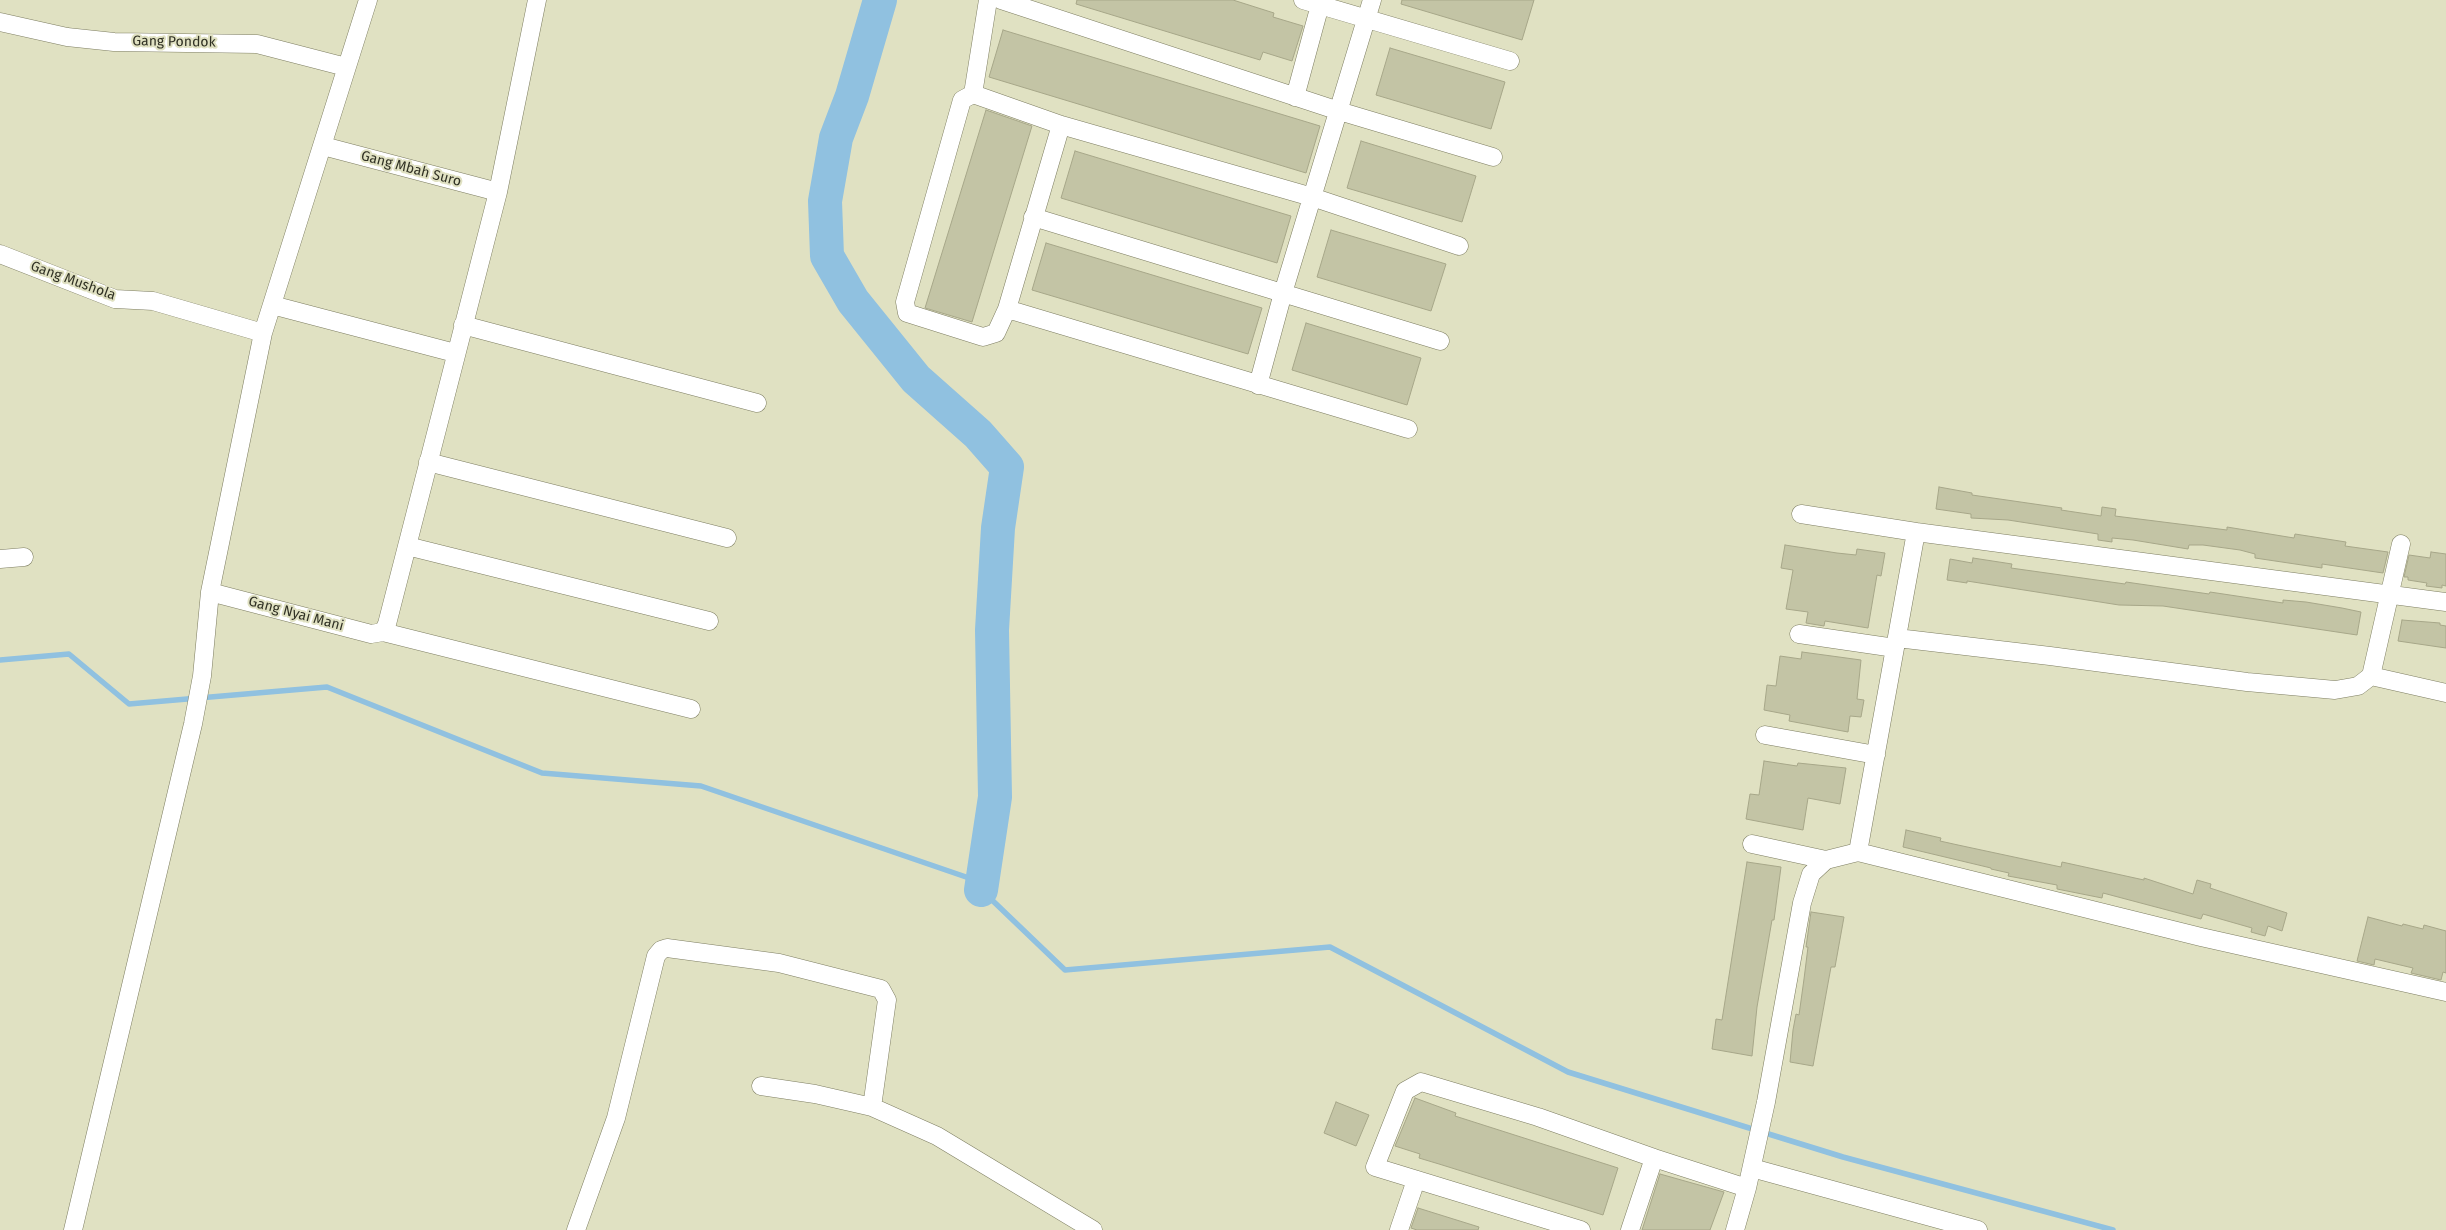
<!DOCTYPE html>
<style>
body{margin:0}
canvas{display:block;background:#e0e1c2}
</style>
<canvas width="2446" height="1230"></canvas>
<script>
const context = document.querySelector('canvas').getContext('2d');
context.lineJoin = 'round';
const shape = rows => new Path2D(rows.map(r => 'M' + r).join(''));
function stroke(path, color, width, dash) { context.strokeStyle = color; context.lineWidth = width; context.lineCap = dash ? 'butt' : 'round'; context.setLineDash(dash || []); context.stroke(path); }
function fill(path, color) { context.fillStyle = color; context.fill(path, 'evenodd'); }
function label(font, color, halo, rows, align = 'center') {
  context.font = font + ' "Fira Sans",sans-serif'; context.lineWidth = 4; context.setLineDash([]); context.textBaseline = 'middle'; context.strokeStyle = halo; context.fillStyle = color; for (const [text, x, y, turn = 0] of rows) {
    context.save(); context.translate(x, y); context.rotate((+turn || 0) * Math.PI / 180); context.textAlign = isNaN(turn) ? turn : align; if (halo) context.strokeText(text, 0, 0); context.fillText(text, 0, 0); context.restore();
  }
}
stroke(shape([
 [0,660,69,654,129,704,327,687,542,773,701,786,969,878,1065,970,1330,947,1568,1072,1843,1157,2113,1230]
]), '#90c1e0', 5.5);
stroke(shape([
 [880,0,852,96,836,138,825,201,827,256,853,301,916,379,978,434,1007,467,998,528,992,630,995,797,981,890]
]), '#90c1e0', 34);
const building = shape([
 [1077,0,1233,0,1274,13,1273,17,1303,26,1292,61,1263,52,1260,60,1076,4,1077,0],
 [1402,0,1534,0,1522,40,1401,4,1402,0],
 [1003,30,1320,126,1306,173,989,77,1003,30],
 [1390,48,1505,82,1491,129,1376,95,1390,48],
 [986,110,1032,126,972,322,925,308,986,110],
 [1361,141,1476,176,1462,222,1347,188,1361,141],
 [1075,151,1291,216,1277,263,1061,198,1075,151],
 [1331,230,1446,264,1431,311,1317,277,1331,230],
 [1046,243,1262,308,1248,354,1032,290,1046,243],
 [1306,323,1421,358,1407,405,1292,370,1306,323],
 [1939,487,1972,493,1972,495,2062,508,2061,510,2101,516,2102,507,2116,509,2115,516,2227,530,2227,527,2294,538,2295,534,2346,542,2345,546,2388,552,2383,573,2322,564,2322,568,2255,558,2255,554,2240,550,2203,545,2189,545,2188,549,2133,540,2112,538,2112,542,2098,540,2098,534,2008,520,1971,518,1971,514,1936,509,1939,487],
 [1785,545,1837,553,1856,555,1857,549,1885,553,1881,576,1877,575,1868,628,1825,621,1824,626,1806,623,1808,612,1786,609,1793,570,1781,568,1785,545],
 [2431,552,2446,554,2446,586,2442,585,2442,588,2426,586,2427,583,2408,580,2408,577,2404,577,2409,555,2430,558,2431,552],
 [1973,558,2012,564,2011,568,2125,584,2126,582,2209,594,2210,592,2283,603,2283,600,2306,602,2342,608,2361,612,2357,635,2163,606,2119,605,1967,581,1967,583,1947,580,1950,559,1972,563,1973,558],
 [2402,620,2440,623,2440,625,2446,626,2446,648,2398,641,2402,620],
 [1802,652,1861,660,1857,699,1864,700,1861,717,1850,716,1848,732,1789,721,1790,715,1764,710,1767,685,1776,686,1780,656,1801,659,1802,652],
 [1764,761,1797,766,1798,763,1846,768,1840,804,1808,798,1803,830,1746,819,1750,794,1759,795,1764,761],
 [1906,830,1941,838,1940,841,1958,845,2028,860,2061,867,2062,862,2144,880,2144,878,2193,894,2197,880,2211,884,2210,888,2287,913,2282,931,2268,926,2265,936,2251,932,2252,928,2203,914,2201,919,2103,893,2102,898,2057,889,2057,885,2008,876,2009,873,1991,869,1991,868,1903,847,1906,830],
 [1747,862,1781,867,1774,920,1772,920,1757,1007,1752,1056,1712,1049,1716,1019,1722,1020,1747,862],
 [1811,912,1844,917,1835,967,1831,967,1813,1066,1790,1062,1793,1030,1796,1014,1799,1015,1804,979,1808,947,1806,947,1811,912],
 [2368,917,2402,926,2403,924,2423,929,2424,925,2446,931,2446,973,2443,972,2441,980,2411,973,2413,968,2375,959,2374,965,2357,961,2368,917],
 [1415,1098,1456,1113,1455,1116,1618,1168,1603,1215,1439,1164,1419,1158,1420,1154,1395,1146,1415,1098],
 [1336,1102,1369,1115,1356,1146,1324,1133,1336,1102],
 [1660,1174,1724,1192,1710,1230,1642,1230,1660,1174],
 [1418,1208,1479,1227,1478,1230,1417,1230,1411,1228,1418,1208]
]);
fill(building, '#c3c4a5');
stroke(building, '#a7a789', 1);
const minor = shape([
 [1001,0,1339,111,1493,157],
 [1303,0,1510,61],
 [0,22,67,37,114,42,257,44,346,67],
 [973,94,988,0],
 [1295,97,1320,5],
 [1061,125,1007,309,996,333,983,337,907,313,905,302,962,100,973,94,1061,125,1312,197,1459,246],
 [323,146,498,192],
 [1033,217,1440,341],
 [0,254,115,299,153,301,263,333],
 [272,305,455,353],
 [1007,309,1408,429],
 [463,325,757,403],
 [1258,385,1283,293,1372,0],
 [428,462,727,538],
 [1801,514,1916,532],
 [407,546,709,621],
 [0,559,24,557],
 [210,592,371,634,383,632,691,709],
 [383,632,387,624,498,192,537,0],
 [1799,634,1895,648],
 [1897,638,2050,656,2247,682,2335,690,2358,686,2371,676,2401,544],
 [2371,676,2446,693],
 [1765,735,1876,755],
 [1752,844,1826,860],
 [1858,852,2201,937,2446,992],
 [761,1086,815,1094,872,1107,937,1136,1093,1230],
 [1752,1168,1978,1230],
 [73,1230,193,724,202,676,210,592,263,333,368,0],
 [576,1230,616,1118,656,956,661,950,667,948,779,963,881,989,887,1000,872,1107],
 [1399,1230,1416,1180],
 [1581,1230,1375,1167,1405,1091,1421,1082,1538,1117,1654,1158],
 [1630,1230,1654,1158,1747,1188,1766,1102,1802,903,1811,874,1826,860,1858,852,1916,532,2446,602],
 [1735,1230,1747,1188]
]);
stroke(minor, '#7e7e62', 19);
stroke(minor, '#fff', 18);
label('14px', '#303124', '#e0e1c2', [
 ["Gang Pondok",174,42,1],
 ["Gang Mbah Suro",411,169,15],
 ["Gang Mushola",73,281,20],
 ["Gang Nyai Mani",296,614,15]
]);
</script>
